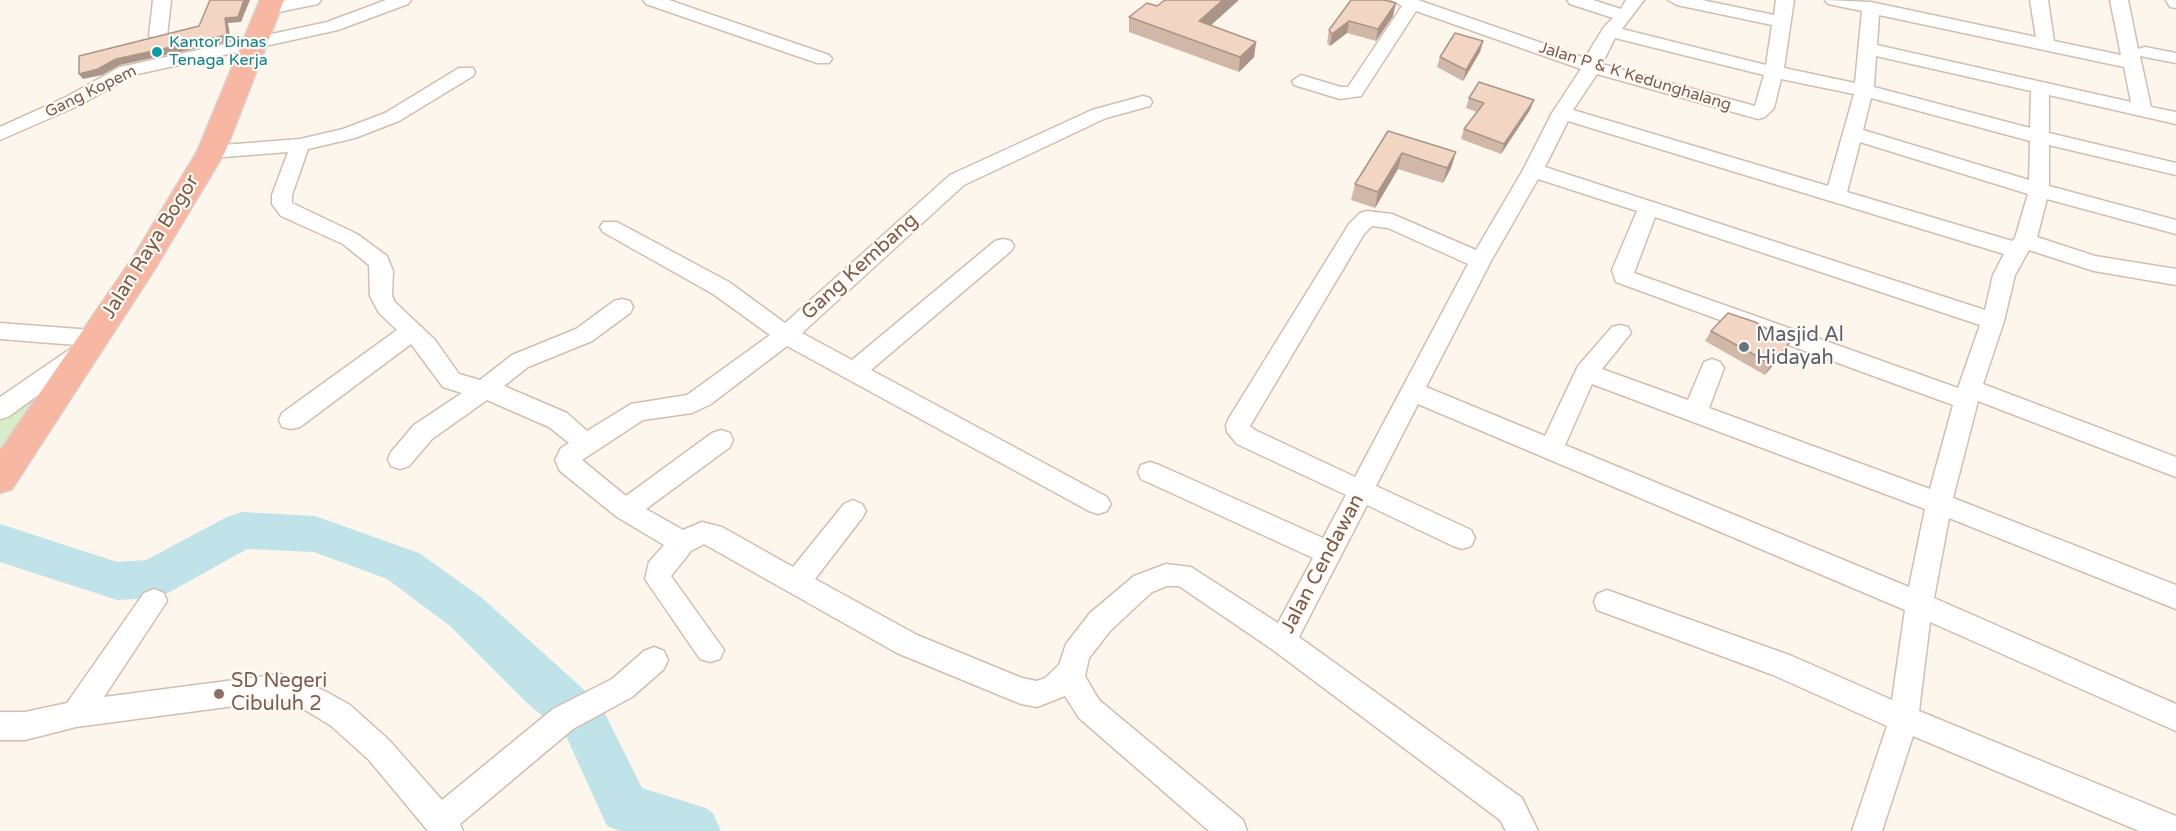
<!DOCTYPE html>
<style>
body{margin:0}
canvas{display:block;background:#fdf6ec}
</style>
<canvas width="2176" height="831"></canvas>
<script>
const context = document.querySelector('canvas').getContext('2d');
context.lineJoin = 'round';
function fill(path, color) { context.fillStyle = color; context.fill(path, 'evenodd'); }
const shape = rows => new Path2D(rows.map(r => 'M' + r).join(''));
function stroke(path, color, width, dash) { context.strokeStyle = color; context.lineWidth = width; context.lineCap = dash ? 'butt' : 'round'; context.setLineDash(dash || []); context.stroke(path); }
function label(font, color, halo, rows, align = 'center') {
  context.font = font + ' "Varela Round",sans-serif'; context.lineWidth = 4.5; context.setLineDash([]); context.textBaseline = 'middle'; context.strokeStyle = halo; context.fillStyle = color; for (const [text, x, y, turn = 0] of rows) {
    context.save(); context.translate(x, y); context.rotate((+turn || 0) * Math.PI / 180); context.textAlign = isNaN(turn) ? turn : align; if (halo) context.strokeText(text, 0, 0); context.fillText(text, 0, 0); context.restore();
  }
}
fill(shape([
 [75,358,0,468,0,413]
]), '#d8ecc9');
fill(shape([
 [242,512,315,516,419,553,481,597,600,704,642,788,706,808,713,813,721,831,620,831,607,826,566,736,525,701,449,625,387,579,314,552,247,549,168,593,152,598,117,600,0,562,0,524,117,562,146,560,227,517,242,512]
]), '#bfe3e8');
const minor = shape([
 [153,0,171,0,167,36,158,41,149,36,153,0],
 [287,0,321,0,318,4,269,14,260,9,263,5,287,0],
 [386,0,411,0,408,4,338,30,133,75,80,105,0,140,0,127,66,97,120,67,327,22,386,0],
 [643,0,669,0,829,55,832,59,829,63,817,63,646,4,643,0],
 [1391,0,1418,0,1585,58,1604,27,1613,18,1570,4,1567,0,1593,0,1621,9,1626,0,1644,0,1622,29,1766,65,1772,25,1677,5,1668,0,1702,0,1774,15,1776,0,1794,0,1784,68,1855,83,1862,11,1828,4,1825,0,1871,2,2036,37,2030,0,2048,0,2054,41,2121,55,2110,0,2128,0,2138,49,2145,47,2176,53,2176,63,2140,56,2151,107,2176,112,2176,124,2049,95,2049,133,2176,163,2176,175,2049,145,2049,186,2176,220,2176,234,2047,199,2037,237,2095,256,2176,269,2176,285,2094,271,2029,250,2015,275,2004,321,1983,384,2176,457,2176,477,1978,401,1953,498,2176,585,2176,609,1949,518,1934,598,2176,704,2176,731,1930,622,1919,711,2176,816,2176,831,2139,831,1913,736,1882,831,1852,831,1887,726,1773,675,1597,610,1594,602,1597,594,1607,590,1792,656,1892,700,1905,610,1418,404,1376,486,1471,530,1475,538,1471,546,1462,549,1453,546,1367,505,1299,637,1522,798,1538,831,1506,831,1500,820,1273,650,1179,586,1167,586,1152,592,1110,631,1089,658,1085,676,1099,700,1243,820,1247,831,1209,831,1079,718,1065,696,1037,707,1021,704,897,653,704,544,691,551,671,576,724,650,720,659,710,662,700,659,645,579,649,562,664,545,617,517,560,471,555,460,561,448,569,443,549,427,487,400,432,439,409,466,400,469,391,466,388,459,391,452,414,425,462,393,443,387,411,344,300,427,291,429,282,427,279,420,282,413,397,330,379,313,370,296,369,265,343,244,281,216,272,204,272,195,288,152,211,158,204,156,201,152,204,148,211,146,300,139,343,129,385,113,459,68,473,68,475,72,473,76,399,121,355,138,308,149,292,195,292,203,357,234,387,256,393,271,392,296,395,302,435,340,459,374,480,380,512,355,576,329,614,301,622,299,630,301,633,307,630,313,592,341,528,367,504,386,567,413,587,431,631,404,687,395,770,335,713,294,603,232,600,227,603,222,617,222,729,282,785,323,950,175,1092,110,1143,96,1150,98,1152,102,1150,106,1106,118,964,185,802,333,852,360,995,241,1003,239,1011,241,1014,246,1011,251,871,370,1107,497,1111,504,1107,511,1098,514,1089,511,787,346,711,404,692,413,643,420,582,460,626,496,712,433,721,430,730,433,733,440,730,447,646,509,683,530,702,522,722,527,793,567,844,504,853,500,862,504,866,511,862,518,815,579,917,635,1022,678,1037,681,1045,678,1059,665,1066,644,1090,613,1134,576,1166,564,1191,567,1278,623,1313,558,1141,479,1138,472,1141,465,1150,462,1159,465,1323,538,1346,495,1237,444,1227,432,1226,425,1229,418,1349,224,1360,213,1367,211,1392,214,1476,250,1523,170,1552,113,1581,69,1416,11,1361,96,1340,99,1294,85,1292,81,1301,75,1341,87,1348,87,1402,6,1391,0],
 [1879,15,2124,67,2131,102,1877,45,1879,15],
 [1615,38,1764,75,1755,106,1602,64,1615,38],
 [1876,56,2031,91,2030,128,1874,87,1876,56],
 [1597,74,1758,119,1765,117,1774,108,1781,79,1854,94,1828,186,1573,110,1597,74],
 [1871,98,2030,141,2029,180,1863,130,1871,98],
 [1568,121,2004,254,1993,275,1985,310,1545,167,1568,121],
 [1860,142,2028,194,2015,238,2012,241,1847,192,1860,142],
 [1538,179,1637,211,1612,270,1616,282,1953,405,1930,489,1709,408,1724,368,1720,362,1712,359,1704,362,1688,400,1602,369,1631,333,1628,327,1620,325,1612,327,1578,366,1545,436,1426,387,1491,261,1538,179],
 [1655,217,1980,325,1958,388,1634,273,1655,217],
 [1372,226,1388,228,1468,264,1355,477,1255,430,1250,426,1364,234,1372,226],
 [1592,384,1925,509,1909,587,1565,445,1592,384],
 [2166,0,2176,0,2176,8,2170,7,2166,0],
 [0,323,92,330,100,332,103,338,100,344,89,346,92,352,89,358,8,417,0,419,0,397,76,345,0,339,0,323],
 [154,589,164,593,167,601,104,697,280,674,325,691,350,705,389,740,442,800,553,709,612,679,644,651,654,647,664,651,668,660,664,669,632,697,573,729,460,824,463,831,428,831,369,760,330,725,305,710,280,700,76,727,25,740,0,740,0,712,25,712,67,703,144,593,154,589]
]);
const highway = shape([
 [260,0,284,0,225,152,154,270,12,489,0,493,0,451,134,256,197,152,260,0]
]);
stroke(minor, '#d1beb0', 3);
stroke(highway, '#dad1cd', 3);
fill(minor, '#fff');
fill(highway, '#f7b7a3');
fill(shape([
 [1387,1,1393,16,1376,41,1347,33,1330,46,1327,43,1329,30],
 [1157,6,1256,42,1254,57,1239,72,1129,32,1129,17],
 [1483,41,1480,52,1463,81,1437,67,1440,57],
 [1469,98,1530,110,1501,154,1461,139,1464,129,1477,112,1466,108],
 [1388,131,1456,152,1451,168,1443,183,1398,169,1375,208,1351,200,1355,184],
 [1711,331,1784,352,1765,375,1705,341]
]), '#d1b7a8');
fill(shape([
 [244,0,250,0,241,22,228,23,231,41,120,65,102,75,83,79,79,74,225,18],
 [1223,0,1239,0,1198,37,1199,21],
 [1396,3,1393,16,1376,41,1378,29],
 [1349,21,1347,33,1330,46,1332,34],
 [1483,41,1480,52,1463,81,1466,70],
 [1256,42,1254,57,1239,72,1240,57],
 [1534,100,1530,110,1501,154,1504,144],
 [1456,152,1451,168,1443,183,1447,168],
 [1402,153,1398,169,1375,208,1378,192],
 [1790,342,1784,352,1765,375,1771,364]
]), '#aa9588');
const building = shape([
 [210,0,244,0,238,17,225,18,227,35,116,59,98,69,79,74,79,56,199,26,210,0],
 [1165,0,1223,0,1199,21,1256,42,1240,57,1129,17,1147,3,1157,6,1165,0],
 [1351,0,1384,0,1396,3,1378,29,1349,21,1332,34,1329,30,1351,0],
 [1455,33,1483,41,1466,70,1440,57,1455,33],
 [1479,82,1534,100,1504,144,1464,129,1484,103,1469,98,1479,82],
 [1388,131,1456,152,1447,168,1402,153,1378,192,1355,184,1388,131],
 [1728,313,1755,322,1790,342,1771,364,1711,331,1728,313]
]);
fill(building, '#f3d5c3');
stroke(building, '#aa9588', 1.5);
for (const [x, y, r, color] of [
 [157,52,6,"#0f9aa8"],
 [1744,347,6,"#6b7280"],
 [219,694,6,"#8d6e63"]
]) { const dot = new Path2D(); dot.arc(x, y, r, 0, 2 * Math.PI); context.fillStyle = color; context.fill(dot); stroke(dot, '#fffaf3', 2); }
label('16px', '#0d838f', '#fffaf3', [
 ["Kantor Dinas",169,43],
 ["Tenaga Kerja",169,61]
], 'left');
label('16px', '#7a5c4d', '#fffaf3', [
 ["Jalan P & K Kedunghalang",1635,77,17],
 ["Gang Kopem",91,92,-26]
]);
label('20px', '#7a5c4d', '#fffaf3', [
 ["Jalan Raya Bogor",151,247,-58],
 ["Gang Kembang",860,267,-42],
 ["Jalan Cendawan",1323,564,-62]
]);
label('20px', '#5b616d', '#fffaf3', [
 ["Masjid Al",1756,336],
 ["Hidayah",1756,359]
], 'left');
label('20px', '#785e54', '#fffaf3', [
 ["SD Negeri",231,682],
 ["Cibuluh 2",231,705]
], 'left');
</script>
